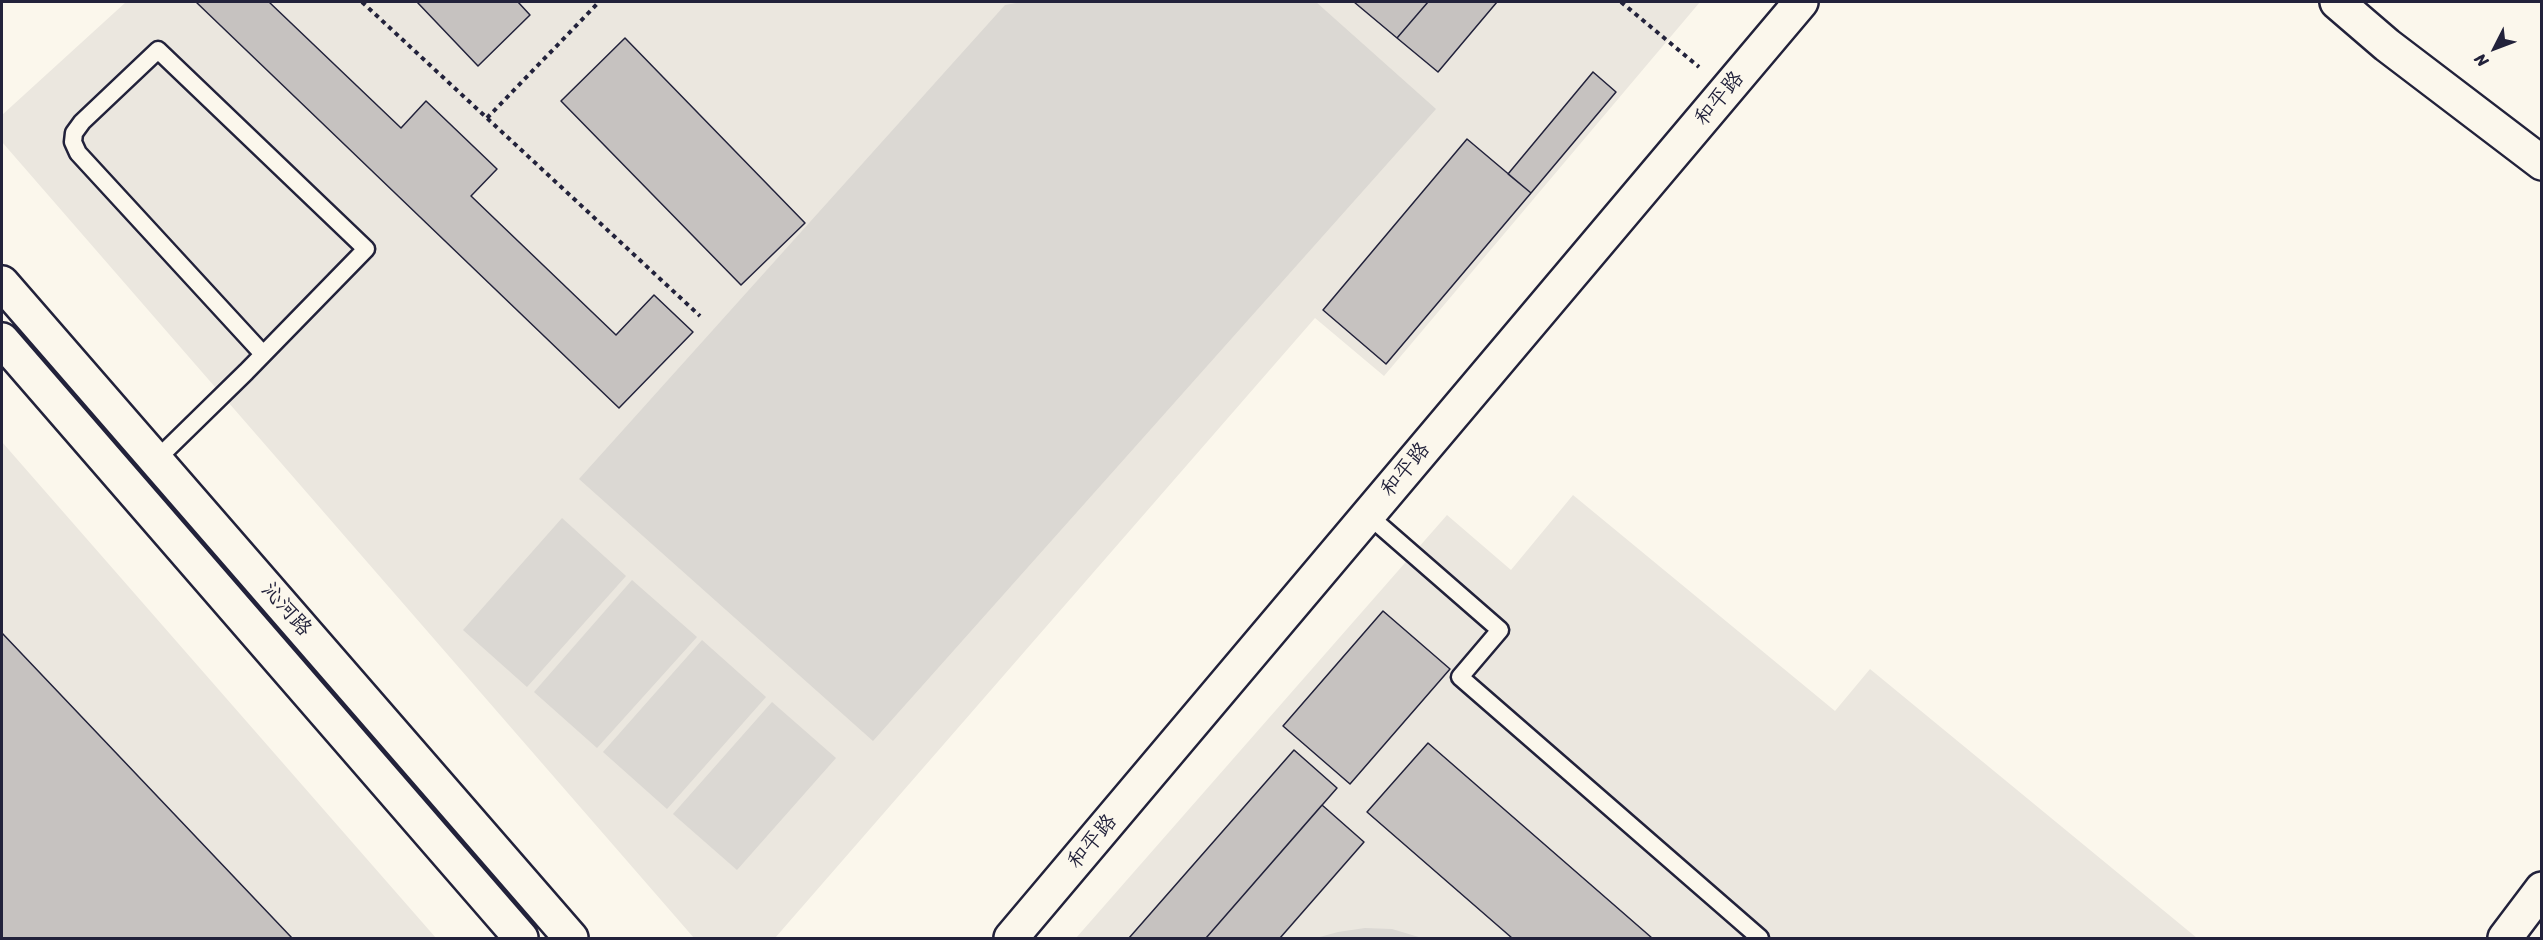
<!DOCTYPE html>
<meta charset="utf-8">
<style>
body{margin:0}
#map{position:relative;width:2543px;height:940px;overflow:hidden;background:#fbf7ec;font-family:Sriracha,sans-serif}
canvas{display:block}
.frame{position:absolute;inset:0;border:3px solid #22223b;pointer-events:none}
.north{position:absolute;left:2465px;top:18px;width:60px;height:60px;-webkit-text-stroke:4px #fbf7ec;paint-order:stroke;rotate:228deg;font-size:16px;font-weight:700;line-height:24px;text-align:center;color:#22223b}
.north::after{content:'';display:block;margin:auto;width:21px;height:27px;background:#22223b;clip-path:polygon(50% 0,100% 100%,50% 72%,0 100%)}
</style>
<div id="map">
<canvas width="2543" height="940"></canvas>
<div class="frame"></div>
<div class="north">N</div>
</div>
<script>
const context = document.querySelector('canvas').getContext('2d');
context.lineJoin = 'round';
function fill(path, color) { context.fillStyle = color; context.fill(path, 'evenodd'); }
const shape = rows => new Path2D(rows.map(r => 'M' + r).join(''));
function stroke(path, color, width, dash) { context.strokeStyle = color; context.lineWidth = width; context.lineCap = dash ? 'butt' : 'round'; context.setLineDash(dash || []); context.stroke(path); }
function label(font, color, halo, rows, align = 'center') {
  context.font = font + ' Sriracha,"LXGW WenKai TC",sans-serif'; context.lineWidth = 4.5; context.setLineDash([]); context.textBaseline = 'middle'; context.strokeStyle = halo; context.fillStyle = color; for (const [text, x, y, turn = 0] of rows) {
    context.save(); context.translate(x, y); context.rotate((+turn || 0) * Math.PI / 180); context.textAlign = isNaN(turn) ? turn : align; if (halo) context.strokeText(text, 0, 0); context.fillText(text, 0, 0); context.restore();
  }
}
fill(shape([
 [126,2,1700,2,1384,376,1315,318,775,938,694,938,2,142,2,115],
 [2,442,436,938,2,938],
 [1573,495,1835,711,1870,669,2197,938,1076,938,1447,515,1511,570]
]), '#ebe7df');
fill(shape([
 [1022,2,1316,2,1436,109,873,741,579,479,1005,5],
 [562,518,626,576,527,687,463,630],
 [632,580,697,637,597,748,534,692],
 [702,640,766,697,667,809,603,752],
 [772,702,836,758,737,870,673,814],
 [1365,928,1392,929,1422,938,1316,938,1338,932]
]), '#dbd8d3');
const building = shape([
 [196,2,269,2,401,128,426,101,497,169,471,196,616,335,654,295,693,332,619,408,196,2],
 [417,2,518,2,530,15,478,66,417,2],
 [1354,2,1428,2,1397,38,1354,2],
 [1428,2,1497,2,1438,72,1397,38,1428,2],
 [625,38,805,223,741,285,561,101,625,38],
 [1593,72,1616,92,1531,193,1508,174,1593,72],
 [1467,139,1531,193,1386,364,1323,310,1467,139],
 [1383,611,1450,669,1350,784,1283,726,1383,611],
 [2,633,292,938,2,938,2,633],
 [1428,743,1652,938,1512,938,1367,812,1428,743],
 [1294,750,1337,788,1206,938,1129,938,1294,750],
 [1322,805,1364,842,1280,938,1206,938,1322,805]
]);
fill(building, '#c6c2c0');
stroke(building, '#22223b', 1.5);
const service = shape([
 [156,460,246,372,366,249,158,50,82,122,74,133,73,142,78,153,263,354],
 [1368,515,1500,630,1460,677,1760,938]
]);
const minor = shape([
 [2337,2,2387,45,2542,163],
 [2505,938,2542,889]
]);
const tertiary = shape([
 [1011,938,1801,2]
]);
const secondary = shape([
 [2,283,571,938],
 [2,340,521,938]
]);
stroke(service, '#22223b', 21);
stroke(minor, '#22223b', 38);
stroke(tertiary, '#22223b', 38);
stroke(secondary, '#22223b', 38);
stroke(shape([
 [362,2,700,316],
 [1621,2,1699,67],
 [487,118,599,2]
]), '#22223b', 4, [4.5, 4.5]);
stroke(service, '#fbf7ec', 16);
stroke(minor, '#fbf7ec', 33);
stroke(tertiary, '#fbf7ec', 33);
stroke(secondary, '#fbf7ec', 33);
label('21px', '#22223b', '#fbf7ec', [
 ["和平路",1720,99,-50],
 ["和平路",1406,470,-50],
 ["沁河路",286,610,49],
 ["和平路",1093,842,-50]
]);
</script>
